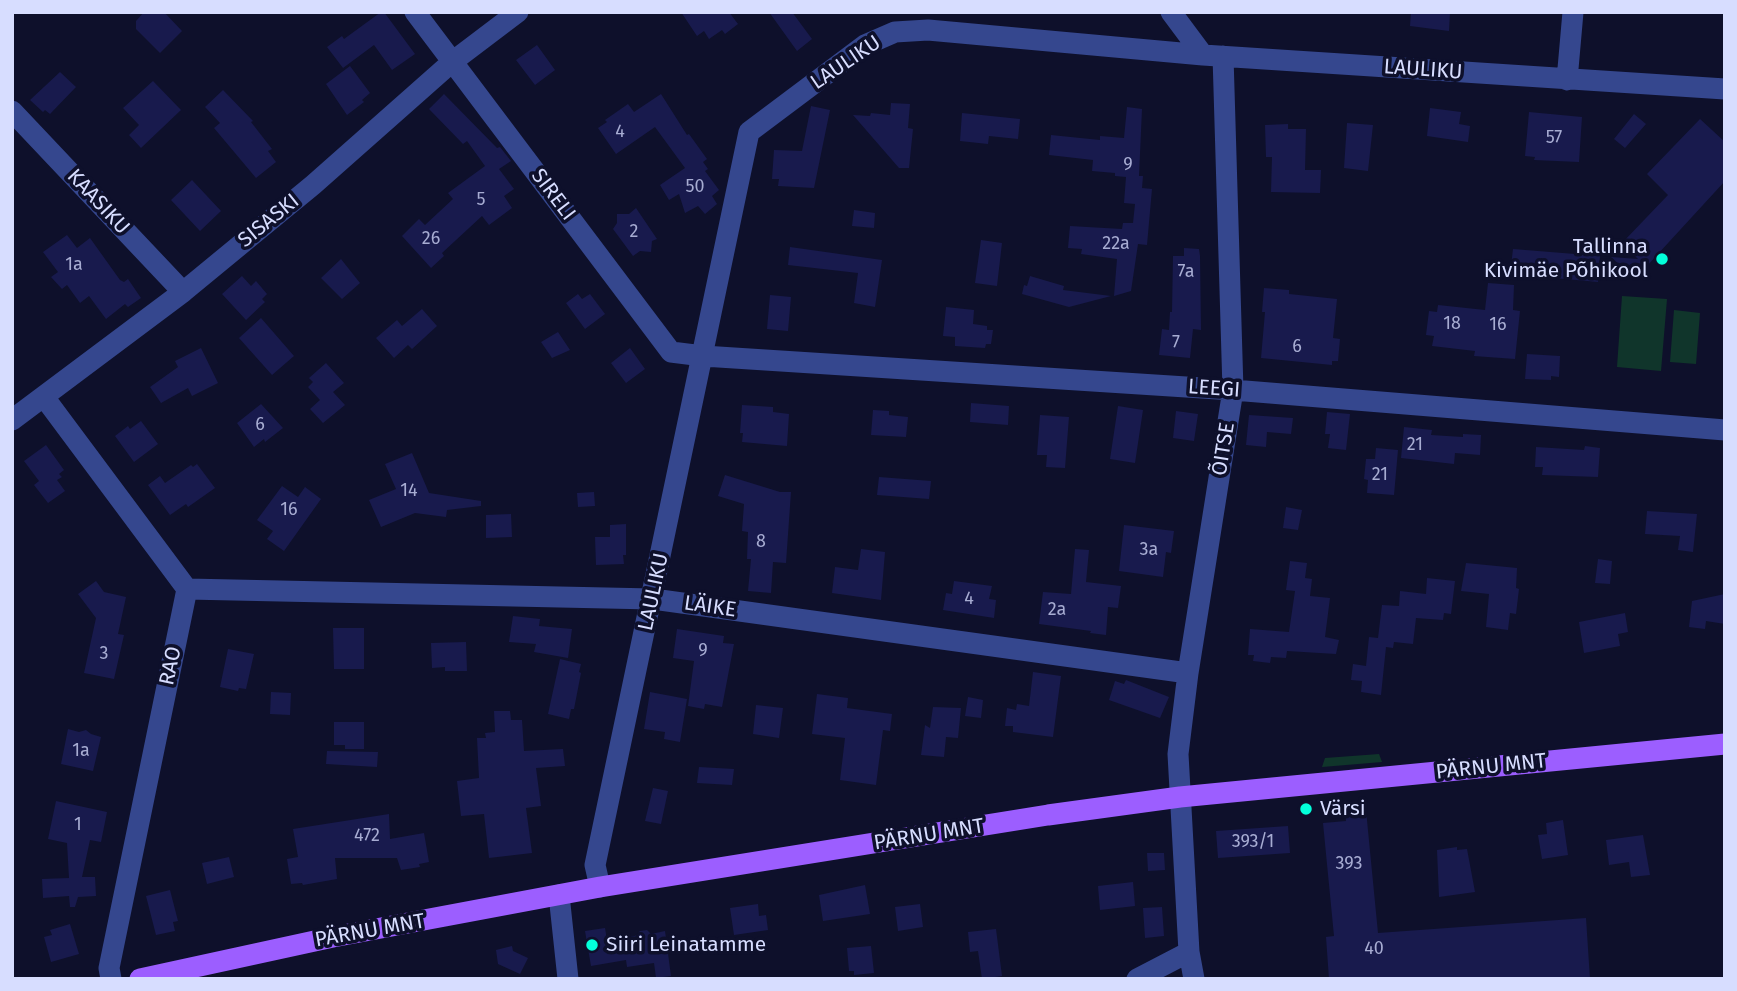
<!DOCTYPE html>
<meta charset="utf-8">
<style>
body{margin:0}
#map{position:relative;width:1737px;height:991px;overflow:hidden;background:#0e102b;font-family:"Fira Sans",sans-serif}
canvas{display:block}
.frame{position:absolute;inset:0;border:14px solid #d7ddff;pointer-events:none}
</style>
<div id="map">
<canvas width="1737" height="991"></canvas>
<div class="frame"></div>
</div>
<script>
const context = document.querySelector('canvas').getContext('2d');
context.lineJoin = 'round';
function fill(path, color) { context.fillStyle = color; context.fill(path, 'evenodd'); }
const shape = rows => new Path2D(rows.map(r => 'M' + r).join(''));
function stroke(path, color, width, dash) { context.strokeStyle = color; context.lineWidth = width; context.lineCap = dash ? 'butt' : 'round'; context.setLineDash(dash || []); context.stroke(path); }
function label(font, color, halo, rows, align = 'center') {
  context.font = font + ' "Fira Sans",sans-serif'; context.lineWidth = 7; context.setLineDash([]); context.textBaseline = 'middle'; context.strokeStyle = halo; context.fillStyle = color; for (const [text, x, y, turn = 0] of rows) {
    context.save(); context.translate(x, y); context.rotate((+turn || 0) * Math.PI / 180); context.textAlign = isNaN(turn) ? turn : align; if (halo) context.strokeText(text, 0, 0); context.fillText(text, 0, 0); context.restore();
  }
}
fill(shape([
 [1622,296,1667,299,1661,371,1617,367],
 [1674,310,1700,313,1696,364,1670,362],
 [1379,754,1382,762,1322,767,1325,758]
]), '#10352b');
fill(shape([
 [144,12,164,12,182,31,160,53,136,29,136,21],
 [381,12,384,12,415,54,392,70,374,45,343,68,327,47,342,36,344,39],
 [681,12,729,12,738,24,725,34,722,30,709,39,704,31,697,36],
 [769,12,792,12,812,39,797,51],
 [1411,12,1450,12,1449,31,1410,26],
 [537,45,555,70,535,85,516,60],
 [350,66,370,93,362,100,364,102,347,115,326,84],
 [60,72,76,87,50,114,45,110,43,112,30,100],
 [153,81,181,110,141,148,129,135,139,125,123,108],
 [223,90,253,121,251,122,272,149,268,151,276,162,256,178,214,128,220,123,205,107],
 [444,94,497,148,500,147,511,161,499,169,514,189,504,196,512,208,489,225,482,216,442,253,444,256,431,268,402,236,419,219,425,225,453,199,448,193,485,166,467,141,463,144,429,109],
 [661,94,687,135,689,134,707,159,703,162,708,169,705,171,719,190,712,196,717,204,705,214,698,206,685,213,679,194,669,200,660,185,685,168,655,127,616,154,598,128,607,122,605,120,628,104,634,112],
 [891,103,910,104,908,128,913,129,909,168,899,168,853,115,870,116,871,113,890,115],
 [811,106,830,110,814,188,778,186,779,179,772,179,774,150,802,151],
 [1127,107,1142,109,1139,176,1143,176,1142,188,1152,189,1147,245,1138,244,1131,291,1114,296,1117,259,1081,254,1082,249,1068,248,1070,226,1122,229,1123,223,1133,223,1135,204,1124,203,1126,177,1115,176,1115,173,1092,171,1093,160,1049,155,1051,135,1100,140,1100,136,1124,138],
 [1430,108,1461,112,1459,124,1470,126,1468,142,1427,136],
 [1529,112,1582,117,1579,162,1534,160,1535,157,1525,156],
 [962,113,1020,119,1018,139,989,136,988,144,960,141],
 [1634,114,1646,124,1625,148,1614,139],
 [1700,119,1725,142,1725,181,1635,279,1611,257,1638,259,1622,243,1668,195,1647,174],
 [1347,123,1373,125,1368,171,1344,168],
 [1288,124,1288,129,1306,129,1305,170,1321,170,1320,193,1271,192,1272,157,1266,157,1265,125],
 [192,180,221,211,200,231,171,200],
 [636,208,657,239,652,241,651,252,640,251,633,256,613,229,617,223,617,214,629,214],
 [854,210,875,213,874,228,852,226],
 [67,235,77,248,90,238,120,280,124,282,128,279,141,298,128,307,125,304,106,319,89,296,80,303,67,285,62,289,51,277,58,272,43,252],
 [981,240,1002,243,997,286,975,283],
 [790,247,882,260,875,307,854,303,858,273,788,265],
 [1184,248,1199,249,1200,256,1201,330,1193,329,1190,358,1159,355,1162,329,1169,330,1170,312,1172,312,1173,256,1184,256],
 [1513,249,1600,256,1598,282,1510,274],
 [341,259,360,283,342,299,321,278],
 [242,276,251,286,256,281,267,294,262,299,265,302,246,320,222,294],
 [1030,276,1064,286,1063,290,1111,296,1069,307,1022,294,1024,285,1027,286],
 [1488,283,1514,285,1513,310,1520,311,1515,359,1474,356,1475,351,1432,346,1434,336,1426,335,1429,311,1437,312,1438,305,1485,310],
 [1264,288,1289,290,1289,294,1337,299,1333,338,1340,339,1338,361,1332,361,1332,365,1261,358,1265,312,1262,312],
 [578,294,582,299,590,294,605,314,585,329,566,303],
 [770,295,791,297,788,331,767,329],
 [946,307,974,310,973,324,987,326,987,330,993,330,991,344,986,344,985,348,955,346,955,337,943,336],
 [422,309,437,326,412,349,408,345,394,358,376,338,397,320,402,326],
 [261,318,294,356,272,375,239,338],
 [558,332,570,350,552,358,541,342],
 [201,348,218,383,192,396,188,388,161,403,150,387,178,367,175,361],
 [630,348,645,369,626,383,611,363],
 [1527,354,1560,356,1559,377,1551,376,1551,380,1525,379],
 [326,363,344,383,333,392,345,405,323,423,310,409,320,400,308,387,313,382,309,378],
 [971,403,1009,406,1008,425,970,422],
 [261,404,283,428,265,442,264,439,254,447,237,423],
 [742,405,773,407,773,412,789,414,787,446,742,442,743,433,740,433],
 [1118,406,1143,410,1135,463,1110,459],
 [873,410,889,411,889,415,908,417,906,437,871,435],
 [1176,411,1198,414,1194,441,1173,438],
 [1327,412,1350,414,1346,450,1328,448,1330,434,1325,434],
 [1040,415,1069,417,1065,468,1046,467,1047,455,1037,455],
 [1249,415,1293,418,1291,434,1267,432,1266,447,1246,445],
 [141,421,158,444,134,462,115,436,128,426,130,429],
 [1404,427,1432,430,1431,435,1463,437,1463,434,1481,435,1480,455,1455,453,1454,464,1401,458],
 [46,445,64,470,59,474,62,477,57,480,65,491,48,503,34,485,39,481,24,461],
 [1585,446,1600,448,1598,477,1542,475,1543,467,1535,467,1536,447,1584,450],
 [1376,448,1398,450,1394,495,1367,493,1368,480,1364,479,1366,459,1375,459],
 [412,453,429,493,481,501,481,506,447,510,446,517,415,513,381,527,369,500,396,489,385,464],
 [197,464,215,488,188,507,186,504,170,515,148,485,160,476,165,483,191,465,193,467],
 [725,475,780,492,791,492,786,563,773,562,771,593,748,591,751,559,747,559,748,532,742,531,744,504,718,496],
 [879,477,931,481,929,499,877,495],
 [282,486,298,497,305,487,321,499,284,551,267,539,273,531,257,520],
 [594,492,595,506,578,507,577,493],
 [1286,507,1302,510,1298,530,1283,528],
 [1647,511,1697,514,1693,552,1678,550,1680,536,1645,534],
 [511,514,512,537,486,538,486,515],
 [626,524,626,555,623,555,624,564,596,565,595,537,610,537,610,525],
 [1124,525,1174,531,1171,553,1166,552,1163,577,1119,571],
 [861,549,885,552,881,600,832,593,835,567,858,570],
 [1075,549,1089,550,1086,582,1121,586,1118,608,1108,607,1106,635,1090,633,1091,631,1039,624,1043,592,1071,594],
 [1598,559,1612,561,1610,584,1595,583],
 [1290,561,1307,563,1305,578,1312,579,1310,596,1330,598,1325,637,1339,640,1336,654,1287,651,1286,658,1271,657,1270,663,1253,661,1254,655,1248,655,1250,629,1289,632,1295,591,1286,590],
 [1466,563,1517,568,1516,588,1519,589,1516,614,1510,613,1508,630,1486,627,1489,594,1461,591],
 [1427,578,1455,581,1451,614,1444,613,1443,620,1416,618,1413,644,1394,642,1393,648,1386,647,1381,695,1361,692,1362,681,1351,680,1353,664,1366,666,1369,637,1378,638,1382,605,1399,606,1400,591,1426,594],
 [96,581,104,592,126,597,118,634,124,635,114,679,84,673,96,618,78,594],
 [954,581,992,586,989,599,996,600,994,618,943,610,946,593,952,594],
 [1725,594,1725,624,1706,621,1705,629,1689,627,1692,601],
 [1625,613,1628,632,1618,634,1620,646,1584,653,1579,622],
 [513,616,540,619,539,626,572,629,568,658,534,652,536,644,509,642],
 [333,628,364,628,364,669,334,669],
 [677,629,724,636,723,643,734,644,722,707,705,704,704,709,688,706,694,661,673,658],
 [466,642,467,671,445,671,445,667,432,668,431,643],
 [228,649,254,654,246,689,239,688,238,691,220,687],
 [560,659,581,664,579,672,581,673,574,709,571,709,569,719,548,714],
 [1033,672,1061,676,1053,737,1013,732,1013,726,1005,726,1007,708,1016,710,1017,704,1029,706],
 [1126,680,1169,697,1160,718,1109,700,1115,681,1124,684],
 [271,692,291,693,290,715,270,714],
 [650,692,687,699,680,742,664,739,665,732,644,729],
 [817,694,848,698,847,708,892,714,890,731,883,730,876,785,840,780,845,738,812,734],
 [968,697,983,700,981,718,965,716],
 [756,705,783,708,779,738,753,734],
 [933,707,961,708,958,738,946,737,944,757,921,755,925,725,930,728],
 [494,711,510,711,511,720,522,720,524,751,563,749,565,766,536,768,541,806,526,808,532,853,489,858,484,814,461,816,457,781,479,778,477,738,486,738,485,733,495,732],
 [334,722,364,722,364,749,345,749,345,745,334,745],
 [68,729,79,732,86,730,91,734,101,737,93,771,61,764],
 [327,751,378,752,377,767,326,764],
 [699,767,734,769,732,785,697,783],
 [653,788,668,791,661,824,645,821],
 [56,801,107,812,101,842,90,840,82,877,95,877,96,896,78,897,75,907,70,907,69,896,43,898,42,879,69,878,67,843,48,839],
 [1366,810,1378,933,1586,918,1590,979,1329,979,1326,937,1334,936,1323,823,1346,821,1345,812],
 [389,814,390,839,424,833,429,862,419,864,420,867,401,870,397,858,335,858,337,879,303,885,302,883,291,884,287,859,298,857,293,829],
 [1563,820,1568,855,1542,859,1538,835,1547,834,1546,823],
 [1288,826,1290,853,1218,858,1216,831],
 [1643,835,1650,875,1631,877,1629,862,1609,865,1606,840],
 [1457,847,1457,850,1467,849,1475,892,1439,897,1437,850],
 [1147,853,1164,853,1165,870,1148,871],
 [229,857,234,877,207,884,202,863],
 [1133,882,1135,906,1100,910,1098,886],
 [865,885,870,914,823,921,819,895],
 [170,890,178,921,173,922,175,931,156,935,146,896],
 [758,904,759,916,766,915,768,930,734,935,730,908],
 [920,904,923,927,898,931,895,907],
 [1162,907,1164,936,1145,938,1143,908],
 [70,924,79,954,51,962,44,937,52,935,50,930],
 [605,928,607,940,635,936,640,931,647,930,651,934,665,931,671,976,656,978,654,963,627,967,626,960,591,966,585,931],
 [996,929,1002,976,982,979,978,951,970,952,968,932],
 [512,946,513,951,528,958,520,974,498,964,496,950],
 [871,946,874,973,854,975,854,971,849,971,847,948]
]), '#181a4d');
stroke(shape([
 [415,12,671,352,703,356,1233,390,1725,430],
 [1171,12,1203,55],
 [1567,80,1573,12],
 [12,111,183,292],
 [44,397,187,589,109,968,111,979],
 [12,420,183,292,313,185,452,62,518,12],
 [187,589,653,599,1188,673],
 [600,887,595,865,749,132,865,45,895,32,928,30,1203,55,1725,89],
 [559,895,568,979],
 [1137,979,1189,952],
 [1194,979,1189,952,1178,754,1188,673,1233,390,1223,56]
]), '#35478e', 21);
stroke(shape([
 [140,979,333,937,600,887,1048,815,1180,797,1725,744]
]), '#9c5eff', 21);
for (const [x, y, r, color] of [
 [1662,259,7,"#03ffda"],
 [1306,809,7,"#03ffda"],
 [592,945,7,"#03ffda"]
]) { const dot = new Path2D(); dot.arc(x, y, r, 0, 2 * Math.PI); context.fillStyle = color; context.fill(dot); stroke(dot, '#0e102b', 2.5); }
label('18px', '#a7acd2', null, [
 ["4",620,132],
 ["57",1554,138],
 ["9",1128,165],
 ["50",695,187],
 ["5",481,200],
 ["2",634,232],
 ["26",431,239],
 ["22a",1116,244],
 ["1a",74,265],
 ["7a",1186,272],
 ["18",1452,324],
 ["16",1498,325],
 ["7",1176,343],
 ["6",1297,347],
 ["6",260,425],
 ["21",1415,445],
 ["21",1380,475],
 ["14",409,491],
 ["16",289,510],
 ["8",761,542],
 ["3a",1149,550],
 ["4",969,599],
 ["2a",1057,610],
 ["9",703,651],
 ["3",104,654],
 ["1a",81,751],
 ["1",78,825],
 ["472",367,836],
 ["393/1",1253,842],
 ["393",1349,864],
 ["40",1374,949]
]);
label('21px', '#d7ddff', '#0e102b', [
 ["LAULIKU",846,63,-34],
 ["LAULIKU",1423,70,4],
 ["SIRELI",553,195,53],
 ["KAASIKU",98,202,47],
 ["SISASKI",269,221,-39],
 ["LEEGI",1214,389,4],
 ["ÕITSE",1224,449,-81],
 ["LAULIKU",654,592,-78],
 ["LÄIKE",710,607,8],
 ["RAO",171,666,-78],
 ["PÄRNU MNT",1491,767,-6],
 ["PÄRNU MNT",929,835,-9],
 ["PÄRNU MNT",370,931,-10]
]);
label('21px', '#d7ddff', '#0e102b', [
 ["Tallinna",1648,247,"right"],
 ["Kivimäe Põhikool",1648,271,"right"],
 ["Värsi",1320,809],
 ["Siiri Leinatamme",606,945]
], 'left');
</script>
